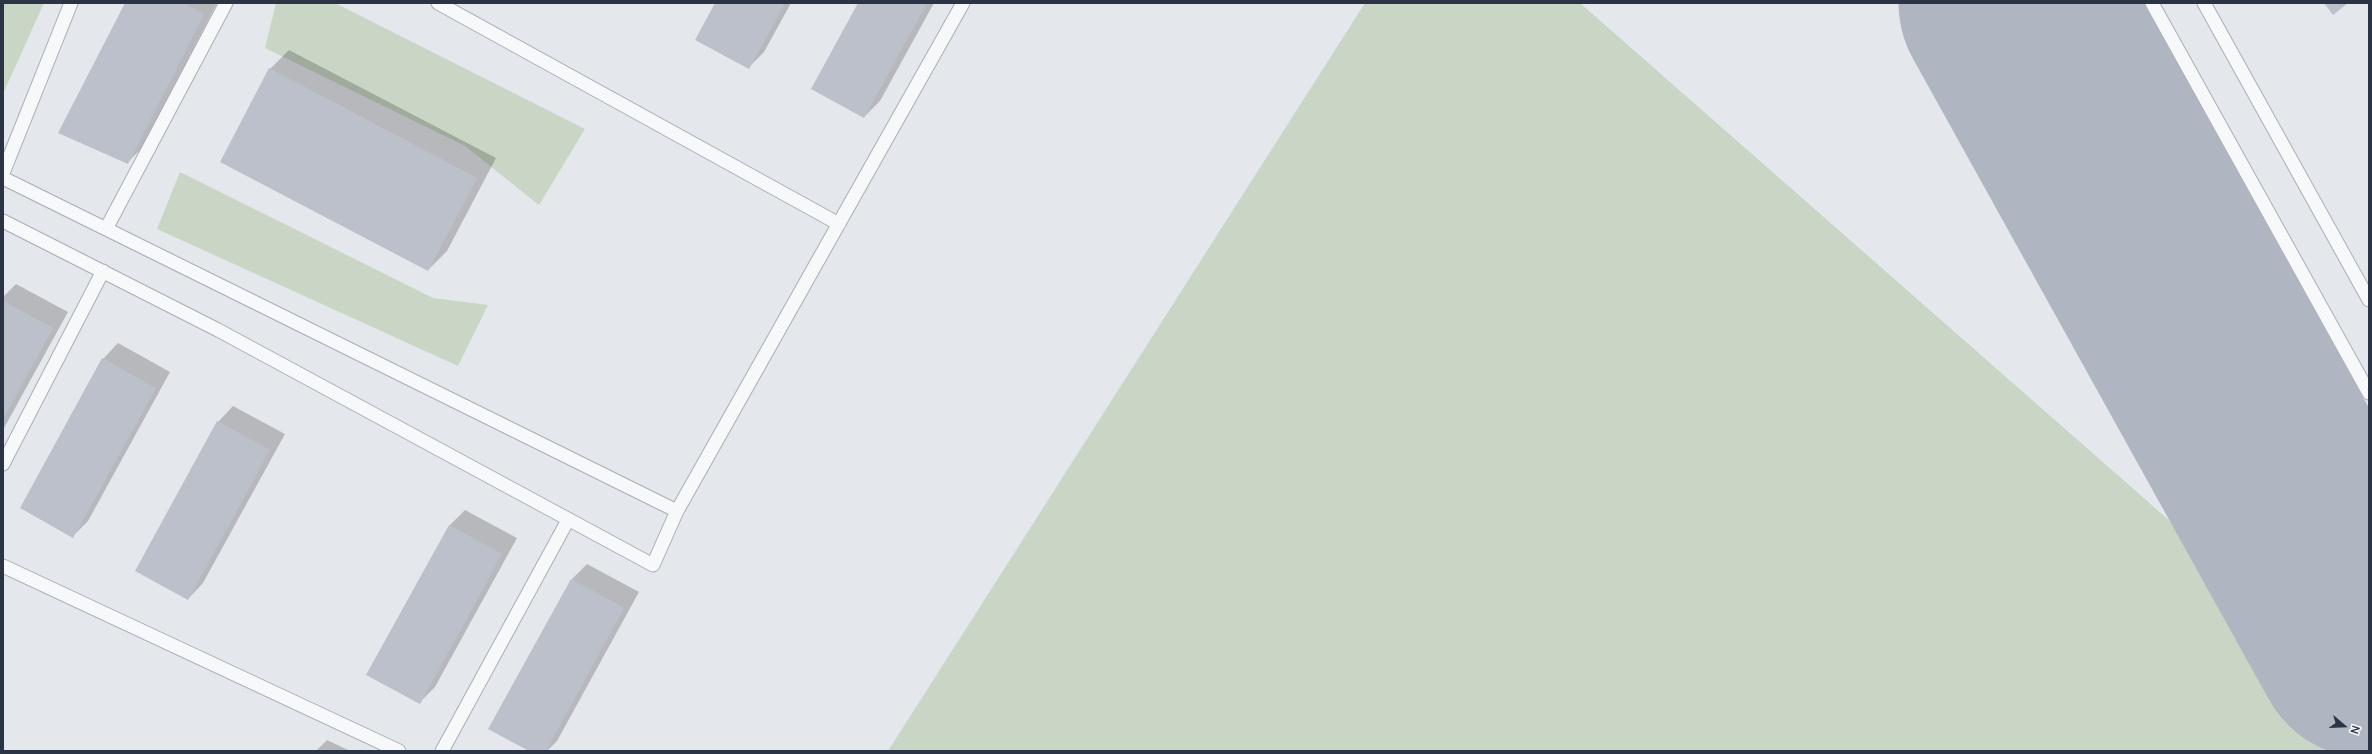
<!DOCTYPE html>
<style>
body{margin:0}
#map{position:relative;width:2372px;height:754px;overflow:hidden;background:#e4e7ec;font-family:Manrope,sans-serif}
canvas{display:block}
.frame{position:absolute;inset:0;border:4px solid #2b3445;pointer-events:none}
.north{position:absolute;left:2324px;top:706px;width:40px;height:40px;-webkit-text-stroke:3px #f4f6f9;paint-order:stroke;rotate:109deg;font-size:11px;font-weight:700;line-height:16px;text-align:center;color:#2b3445}
.north::after{content:'';display:block;margin:auto;width:14px;height:18px;background:#2b3445;clip-path:polygon(50% 0,100% 100%,50% 72%,0 100%)}
</style>
<div id="map">
<canvas width="2372" height="754"></canvas>
<div class="frame"></div>
<div class="north">N</div>
</div>
<script>
const context = document.querySelector('canvas').getContext('2d');
context.lineJoin = 'round';
function fill(path, color) { context.fillStyle = color; context.fill(path, 'evenodd'); }
const shape = rows => new Path2D(rows.map(r => 'M' + r).join(''));
function stroke(path, color, width, dash) { context.strokeStyle = color; context.lineWidth = width; context.lineCap = dash ? 'butt' : 'round'; context.setLineDash(dash || []); context.stroke(path); }
fill(shape([
 [3,3,44,3,3,94],
 [276,3,335,3,585,129,539,205,465,146,265,48],
 [1365,3,1580,3,2228,572,2325,751,888,751],
 [180,172,433,298,488,305,458,366,157,229]
]), '#c9d6c5');
fill(shape([
 [126,3,217,3,143,147,127,163],
 [716,3,791,3,764,52,748,68],
 [859,3,934,3,880,101,864,117],
 [289,50,496,158,447,251,428,270,270,69],
 [16,284,68,312,3,430,3,297],
 [118,343,170,372,88,521,73,536,103,359],
 [233,406,285,434,203,583,188,599,218,422],
 [465,510,517,538,435,687,419,703,367,674,450,525],
 [587,564,639,592,557,741,547,751,531,751,572,579],
 [327,740,350,751,316,751]
]), '#0003');
stroke(shape([
 [2013,3,2369,644]
]), '#b0b6c1', 229);
fill(shape([
 [125,3,183,3,204,14,128,164,58,133],
 [715,3,785,3,749,69,695,40],
 [858,3,927,3,864,118,811,89],
 [2324,3,2348,3,2333,15],
 [269,68,477,178,428,271,220,162],
 [3,301,53,328,3,419],
 [102,358,156,388,73,538,20,508],
 [217,421,270,450,188,600,135,571],
 [449,525,502,554,420,704,366,675],
 [571,579,624,608,546,751,529,751,488,729]
]), '#bbc0ca');
const service = shape([
 [438,3,839,224],
 [2152,3,2369,393],
 [2204,3,2369,300],
 [3,173,71,3],
 [3,178,677,511,653,565,218,330,3,221],
 [106,229,226,3],
 [3,464,103,271],
 [677,511,963,3],
 [3,566,399,751],
 [442,751,568,520]
]);
stroke(service, '#a9aeb7', 15);
stroke(service, '#f7f8fa', 13);
</script>
